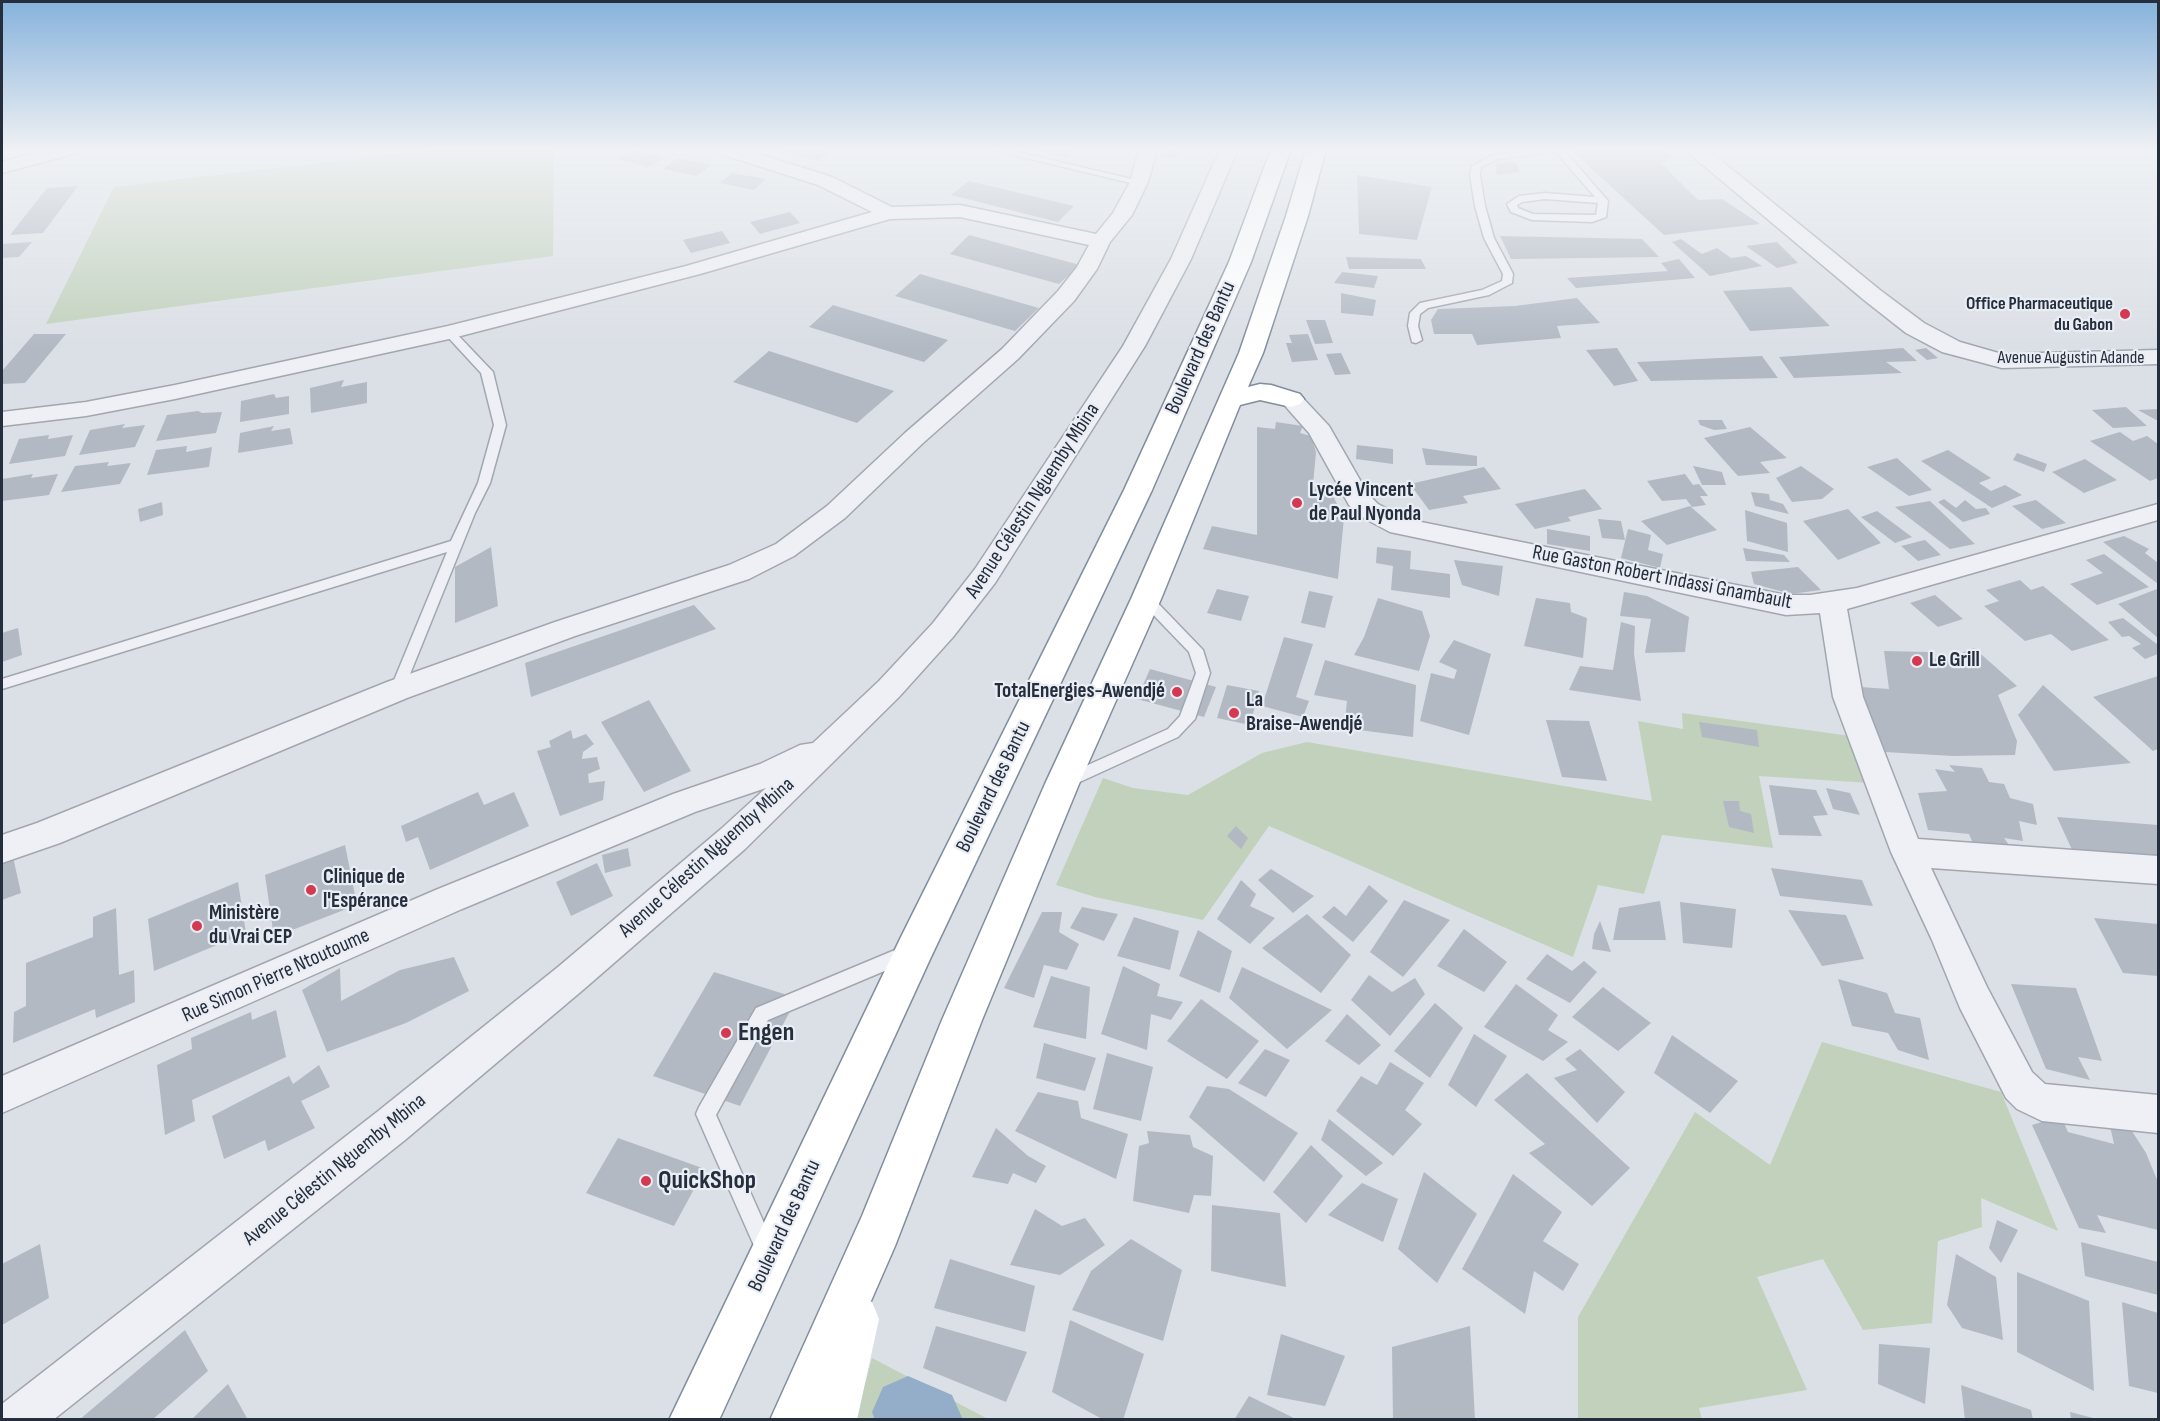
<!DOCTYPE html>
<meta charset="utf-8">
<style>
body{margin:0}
#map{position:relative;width:2160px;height:1421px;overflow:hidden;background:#dbe0e6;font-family:"Sofia Sans Condensed",sans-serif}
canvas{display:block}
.frame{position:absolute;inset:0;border:3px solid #252e3d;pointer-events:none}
</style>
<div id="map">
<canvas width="2160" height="1421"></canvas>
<div class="frame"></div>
</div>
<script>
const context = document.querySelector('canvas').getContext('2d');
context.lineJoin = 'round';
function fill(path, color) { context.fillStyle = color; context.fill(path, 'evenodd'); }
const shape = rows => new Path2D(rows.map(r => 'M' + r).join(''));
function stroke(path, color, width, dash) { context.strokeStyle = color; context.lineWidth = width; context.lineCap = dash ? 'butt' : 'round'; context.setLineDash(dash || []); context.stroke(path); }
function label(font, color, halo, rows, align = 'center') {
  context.font = font + ' "Sofia Sans Condensed",sans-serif'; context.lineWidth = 4.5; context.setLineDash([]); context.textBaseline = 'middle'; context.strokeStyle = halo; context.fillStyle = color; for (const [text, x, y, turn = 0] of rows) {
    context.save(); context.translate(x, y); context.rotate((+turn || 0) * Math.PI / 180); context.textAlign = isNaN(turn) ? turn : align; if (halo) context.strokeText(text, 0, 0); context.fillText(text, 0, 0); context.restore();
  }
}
fill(shape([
 [437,149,554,149,553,256,46,324,114,187],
 [1682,713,1858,737,1871,783,1759,776,1773,848,1662,835,1644,894,1598,885,1573,957,1269,826,1203,920,1095,897,1056,885,1103,778,1133,788,1188,795,1262,753,1307,742,1652,801,1638,721,1683,729],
 [1822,1042,2001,1092,2058,1231,1981,1198,1982,1227,1938,1241,1932,1323,1863,1330,1823,1259,1757,1277,1807,1390,1699,1408,1702,1419,1578,1419,1578,1317,1695,1112,1770,1165],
 [872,1358,988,1419,855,1420]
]), '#c1d1bc');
fill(shape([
 [908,1376,952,1395,963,1420,875,1420,872,1412,883,1387,908,1376]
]), '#94aec9');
fill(shape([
 [633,149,664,157,649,167,618,159],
 [783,149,825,149,831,150,817,161,779,152],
 [1032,149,1075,149,1068,158],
 [1162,149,1182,149,1176,159,1161,157],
 [1570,149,1664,149,1673,157,1661,163,1698,200,1722,199,1760,224,1664,235],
 [677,158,711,165,697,176,663,169],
 [1516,162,1520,172,1497,175,1495,164],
 [732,173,766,179,754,190,720,183],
 [1357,175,1432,187,1417,240,1359,234],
 [969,181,1074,206,1058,222,951,195],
 [78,186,43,233,10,235,47,188],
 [790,212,800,223,760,234,750,222],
 [722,231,730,243,691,253,683,240],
 [969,235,1080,265,1059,284,950,254],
 [1500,236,1642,239,1659,257,1511,259],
 [1681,239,1702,254,1717,248,1731,258,1746,256,1762,266,1710,276,1672,242],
 [32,242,19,257,2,258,2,244],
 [1777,242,1798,263,1777,268,1746,246],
 [1346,257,1421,259,1426,269,1349,269],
 [1679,259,1695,278,1576,288,1567,278,1668,271,1661,263],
 [1342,272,1378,276,1374,288,1334,283],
 [920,274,1039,308,1015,331,895,296],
 [1791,287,1830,326,1750,331,1723,291],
 [1341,293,1376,300,1373,316,1341,313],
 [1577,298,1600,323,1557,326,1561,338,1477,345,1472,334,1434,334,1431,320,1438,309,1515,306],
 [833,305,948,340,924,362,809,327],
 [1306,320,1325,320,1333,343,1315,344],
 [34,334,66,334,25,383,2,384,2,371],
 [1308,334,1318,360,1292,362,1286,343,1292,343,1289,335],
 [1617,348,1638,381,1614,386,1586,350],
 [1903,348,1917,361,1886,362,1902,373,1794,378,1779,357],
 [1926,348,1938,358,1927,360,1915,350],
 [769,351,894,391,857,423,733,382],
 [1341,353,1351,374,1335,375,1326,354],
 [1762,356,1778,378,1651,381,1637,362],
 [344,380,341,387,367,382,367,403,311,413,310,388],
 [274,394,276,398,289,396,289,414,240,422,241,401],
 [2126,407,2147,426,2113,428,2092,410],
 [2158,409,2158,421,2138,410],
 [198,411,202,413,222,412,216,433,156,441,167,415],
 [1698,420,1722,420,1727,429,1714,430,1700,425],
 [1276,422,1303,426,1300,433,1311,436,1316,452,1313,485,1329,488,1344,518,1338,579,1203,549,1212,526,1257,535,1257,427,1275,429],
 [125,424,122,428,145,425,135,447,79,455,90,430],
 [274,426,271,431,290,428,293,444,238,453,240,433],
 [1750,427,1787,458,1760,462,1770,473,1738,476,1704,438],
 [2120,432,2133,441,2147,436,2158,444,2158,478,2150,481,2090,441],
 [49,435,48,439,73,435,65,456,9,464,19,439],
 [1357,445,1393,449,1393,464,1356,459],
 [187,446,186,452,212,447,209,467,147,475,156,450],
 [1422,448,1477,456,1477,466,1426,465],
 [1948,450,1991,478,1979,483,1991,491,2005,485,2022,495,1992,508,1921,461],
 [2017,453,2047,464,2044,472,2013,460],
 [1897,458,1932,490,1909,496,1867,467],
 [2085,459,2117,480,2084,493,2052,472],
 [109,462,107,466,131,463,120,484,61,492,75,466],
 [1693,466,1722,472,1726,485,1702,485],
 [1801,466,1834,489,1822,499,1792,502,1776,478],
 [1484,467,1501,489,1463,496,1468,503,1429,510,1410,484],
 [33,474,31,478,58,474,49,495,2,501,2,479],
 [1685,474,1693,485,1699,484,1708,496,1700,496,1706,505,1692,507,1686,499,1662,501,1647,481],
 [1585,489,1602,509,1568,517,1571,521,1535,529,1515,504],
 [1751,492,1769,494,1770,500,1783,504,1789,514,1755,506],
 [1944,499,1956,508,1965,500,1976,509,1986,508,1990,514,1963,522,1938,502],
 [2036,500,2066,523,2042,529,2012,506],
 [1930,501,1975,544,1950,549,1895,507],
 [162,502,163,515,140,522,138,509],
 [1690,506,1717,530,1667,545,1641,521],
 [1848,509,1881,543,1838,560,1803,521],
 [1745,510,1787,523,1788,552,1747,541],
 [1877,511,1912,537,1895,543,1861,517],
 [1598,519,1621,521,1625,540,1602,538],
 [1547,529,1590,536,1590,551,1547,544],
 [1628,529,1651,535,1648,550,1663,554,1660,568,1621,558],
 [2124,536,2149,549,2145,553,2158,563,2158,584,2103,542],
 [1925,540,1941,555,1918,561,1901,546],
 [491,547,498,606,455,623,455,567],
 [1377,547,1411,551,1410,569,1450,574,1450,598,1391,590,1393,566,1376,563],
 [1743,548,1784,555,1790,562,1746,561],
 [2104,554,2149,587,2097,605,2070,584,2103,573,2086,560],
 [1454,560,1503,566,1499,596,1462,585],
 [1798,567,1821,590,1791,594,1754,584,1751,572],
 [2020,580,2031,590,2043,586,2109,640,2072,651,2051,634,2025,641,1984,606,1999,601,1986,590],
 [1217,589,1249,596,1241,621,1207,613],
 [2157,589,2158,590,2158,638,2118,604],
 [1309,591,1333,596,1325,628,1301,623],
 [1624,592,1647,596,1689,617,1685,652,1645,653,1651,619,1620,616],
 [1935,595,1963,619,1938,627,1910,603],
 [1378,598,1422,611,1430,636,1419,671,1354,655,1364,637],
 [1536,598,1570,603,1571,612,1587,618,1583,658,1524,646],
 [694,605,716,629,531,697,525,663],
 [2123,618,2158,645,2158,654,2145,659,2132,648,2141,644,2129,636,2122,637,2108,622],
 [1621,622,1635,626,1634,654,1641,701,1569,690,1580,666,1613,670],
 [18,628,22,655,2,662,2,633],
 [1284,637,1313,644,1296,697,1309,701,1303,717,1262,706],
 [1454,640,1491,654,1469,735,1420,721,1431,673,1454,679,1457,670,1439,662],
 [1974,648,2017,686,1998,695,2017,741,2015,755,1953,756,1885,752,1860,687,1889,689,1884,651,1928,652,1939,662],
 [1325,660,1416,685,1413,737,1344,728,1347,701,1314,695],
 [1150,669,1216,687,1204,717,1137,699],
 [2158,676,2158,749,2153,751,2093,697],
 [1227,685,1259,691,1250,725,1217,718],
 [2043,685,2131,763,2054,771,2018,715],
 [649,700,691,771,644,792,601,722],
 [1546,720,1589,721,1607,781,1562,777],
 [1699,722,1757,730,1759,747,1702,737],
 [571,730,573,739,586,734,594,744,583,752,582,759,597,757,600,769,588,774,589,783,605,781,603,800,560,816,537,751,551,747,549,741],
 [1949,765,1982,768,1989,782,2004,784,2010,798,2033,804,2037,825,2019,821,2023,841,2004,838,2014,852,1974,846,1969,834,1928,830,1918,793,1947,791,1935,769,1955,772],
 [1769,785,1816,790,1828,815,1813,816,1822,836,1779,835],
 [1826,788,1850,793,1860,815,1833,809],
 [478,792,484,805,514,792,529,826,430,870,418,837,406,842,401,826],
 [1723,801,1739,801,1740,811,1751,814,1754,833,1729,827],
 [2057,817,2158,825,2158,860,2074,854],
 [1236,826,1248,838,1241,849,1227,836],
 [345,845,357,905,274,937,265,875],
 [628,848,631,866,605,873,602,855],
 [13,857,21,893,2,900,2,862],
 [597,863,613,896,571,916,556,882],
 [1771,868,1862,880,1873,906,1780,896],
 [1271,869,1314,896,1293,913,1258,880],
 [1241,880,1256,894,1250,906,1275,918,1250,944,1217,919],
 [238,882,246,933,154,971,148,919],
 [1369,885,1388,901,1353,942,1322,917,1334,906,1346,916],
 [1404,900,1450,920,1403,977,1370,952],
 [1660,901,1666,940,1613,940,1619,908],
 [1680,902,1736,909,1732,948,1683,943],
 [1082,907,1118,914,1104,941,1070,928],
 [116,908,119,975,134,970,135,1002,96,1018,95,1009,13,1043,14,1012,26,1006,26,963,93,937,93,917],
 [1788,910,1846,915,1864,959,1822,966],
 [1042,912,1062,912,1059,932,1079,944,1067,970,1044,965,1034,998,1004,988],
 [1307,914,1351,955,1321,993,1262,948],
 [1134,917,1179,931,1170,970,1117,956],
 [2094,918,2158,924,2158,976,2123,973],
 [1600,921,1611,952,1592,949,1594,934],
 [1464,929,1507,962,1484,992,1437,966],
 [1198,930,1232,951,1220,993,1179,976],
 [1547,954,1572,971,1584,961,1597,972,1570,1003,1526,979],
 [454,957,469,991,406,1023,327,1052,302,990,340,968,341,1001,400,970],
 [1123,966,1160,984,1157,996,1183,1002,1171,1020,1151,1014,1147,1050,1101,1034],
 [1242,967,1332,1010,1287,1049,1229,998],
 [714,972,797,998,740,1106,653,1076],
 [1369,975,1392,992,1415,978,1425,994,1390,1036,1351,1000],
 [1051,976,1090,987,1086,1039,1033,1027],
 [1838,979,1887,993,1895,1013,1920,1018,1929,1060,1898,1050,1888,1033,1852,1026],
 [1516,984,1558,1015,1548,1030,1568,1042,1543,1061,1484,1027],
 [2011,984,2076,988,2102,1061,2078,1057,2090,1080,2046,1069],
 [1603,987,1651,1023,1618,1051,1572,1017],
 [1201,999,1259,1041,1227,1079,1167,1041],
 [1435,1003,1463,1028,1430,1078,1394,1051],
 [276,1010,286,1057,192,1100,195,1121,165,1135,157,1065,192,1049,191,1038,251,1012,252,1020],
 [1347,1014,1381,1045,1359,1065,1325,1041],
 [1474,1034,1507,1056,1476,1107,1448,1085],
 [1672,1035,1738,1081,1710,1113,1654,1073],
 [1044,1043,1096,1058,1085,1091,1036,1078],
 [1265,1049,1290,1060,1266,1097,1238,1083],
 [1580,1049,1625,1092,1597,1123,1554,1078,1577,1070,1565,1059],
 [1107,1053,1153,1067,1141,1121,1093,1109],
 [1390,1062,1424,1083,1405,1110,1422,1124,1393,1156,1336,1111,1361,1076,1377,1085],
 [319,1065,330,1087,301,1101,315,1128,268,1151,265,1140,224,1159,212,1116,289,1076,293,1084],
 [1527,1073,1630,1168,1592,1206,1529,1153,1545,1144,1494,1100],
 [1207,1086,1229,1089,1298,1133,1264,1182,1189,1117],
 [1038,1092,1078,1101,1081,1118,1128,1134,1116,1179,1015,1131],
 [2061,1116,2068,1132,2114,1144,2110,1126,2130,1128,2146,1153,2158,1182,2158,1230,2097,1215,2106,1233,2079,1228,2032,1125],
 [1329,1119,1383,1163,1366,1176,1321,1140],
 [996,1128,1028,1156,1046,1166,1036,1183,1013,1173,1008,1184,972,1177],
 [1147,1131,1190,1135,1193,1147,1213,1156,1211,1196,1194,1195,1189,1213,1133,1201,1139,1146,1149,1143],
 [618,1138,705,1169,674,1226,586,1193],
 [1311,1145,1343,1176,1306,1223,1273,1192],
 [1424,1172,1477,1214,1437,1283,1398,1249],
 [1513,1174,1562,1212,1543,1241,1579,1264,1563,1291,1534,1271,1525,1314,1462,1269],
 [1362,1183,1398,1199,1383,1242,1328,1215],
 [1212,1205,1280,1213,1286,1287,1211,1271],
 [1035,1209,1062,1226,1085,1218,1105,1245,1060,1275,1010,1265],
 [1997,1220,2018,1230,2001,1263,1989,1248],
 [1131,1239,1182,1270,1163,1341,1072,1310,1091,1271],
 [2081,1242,2158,1262,2158,1295,2085,1276],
 [40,1244,49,1298,2,1325,2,1264],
 [1956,1254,1996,1277,2003,1340,1962,1328,1947,1305],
 [950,1259,1035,1286,1025,1332,934,1308],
 [2017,1272,2089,1301,2094,1391,2017,1352],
 [2122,1302,2158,1313,2158,1393,2129,1386],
 [1070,1320,1144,1354,1123,1420,1104,1420,1052,1392],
 [936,1326,1027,1352,1006,1402,923,1368],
 [1470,1326,1475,1420,1393,1420,1392,1347],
 [185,1330,208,1371,152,1420,79,1420],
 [1281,1334,1345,1356,1325,1406,1267,1395],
 [1879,1344,1930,1348,1925,1404,1878,1384],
 [228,1384,248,1420,191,1420],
 [1961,1385,2031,1410,2033,1420,1965,1420],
 [1249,1396,1298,1420,1234,1420],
 [2070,1412,2097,1419,2097,1420,2071,1420]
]), '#b2b9c3');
const service = shape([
 [988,149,1005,149,1144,182,1139,185,988,149],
 [1535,149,1563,149,1608,201,1606,217,1592,222,1532,220,1511,212,1507,204,1519,196,1545,193,1595,197,1556,152,1498,159,1481,167,1480,175,1485,206,1494,238,1513,274,1512,283,1489,295,1428,308,1420,314,1418,326,1422,340,1416,343,1412,342,1408,326,1410,313,1420,303,1482,290,1502,281,1503,274,1484,238,1475,206,1470,175,1472,166,1493,155,1535,149],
 [1545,199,1598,203,1596,215,1533,214,1518,208,1517,205,1522,202,1545,199],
 [449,329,453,330,493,372,506,425,490,483,475,513,402,694,397,696,392,694,390,690,447,552,2,689,2,679,451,541,478,483,494,425,481,373,445,334,443,332,449,329],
 [1146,594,1151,596,1203,650,1210,673,1195,719,1178,737,1071,786,1065,788,1059,786,1057,782,1059,778,1168,729,1180,716,1196,673,1189,652,1141,602,1139,599,1141,596,1146,594],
 [907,945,913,947,916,953,913,959,768,1020,716,1115,776,1250,773,1257,766,1260,759,1257,696,1114,699,1107,756,1008,907,945]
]);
const minor = shape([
 [50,149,80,149,77,153,2,173,2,162,50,149],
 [715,149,743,149,832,177,892,207,960,205,1096,234,1113,213,1130,182,1139,149,1157,149,1148,182,1132,215,1110,242,1097,269,1074,301,1018,359,923,443,845,518,794,556,749,579,575,636,407,698,60,843,2,863,2,835,37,823,387,682,555,622,729,565,776,544,827,506,905,433,1002,349,1058,291,1077,267,1089,245,960,217,890,219,700,274,449,339,175,399,86,416,2,426,2,412,86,402,175,385,448,326,686,266,872,212,818,185,718,153,715,149],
 [1220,149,1238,149,1191,259,1145,346,995,583,953,637,899,697,745,849,584,989,405,1140,53,1420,2,1420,2,1404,377,1112,558,967,721,829,766,788,695,812,462,909,2,1113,2,1076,438,889,673,794,760,764,800,745,813,743,879,681,933,623,975,569,1123,346,1171,259,1220,149],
 [1291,392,1299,394,1329,426,1368,494,1378,504,1406,519,1786,595,1810,595,1857,588,2158,504,2158,520,1847,609,1863,697,1918,839,2158,856,2158,884,1931,868,1987,987,2032,1072,2045,1084,2158,1095,2158,1133,2042,1121,2017,1109,2006,1098,1960,1008,1932,940,1891,852,1833,697,1820,613,1786,615,1390,532,1360,516,1349,505,1309,433,1279,399,1283,394,1291,392]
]);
const tertiary = shape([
 [1684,149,1707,149,1880,290,1924,323,1960,342,2002,354,2158,350,2158,364,2002,368,1942,352,1906,333,1864,300,1684,149]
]);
const trunk = shape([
 [1271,149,1291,149,1251,262,1152,490,931,957,719,1420,669,1420,901,937,1124,490,1229,262,1271,149],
 [1306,149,1326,149,1308,216,1263,353,1248,387,1260,384,1271,385,1300,394,1304,399,1300,404,1291,407,1260,400,1240,405,1161,599,1079,784,982,1020,895,1246,819,1420,770,1420,862,1216,942,1020,1045,784,1131,599,1239,353,1286,216,1306,149]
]);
stroke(service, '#a1a7b0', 3);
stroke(minor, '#a1a7b0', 3);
stroke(tertiary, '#a1a7b0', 3);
stroke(trunk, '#828d9d', 3);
fill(service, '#eef0f5');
fill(minor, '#eef0f5');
fill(tertiary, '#eef0f5');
fill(shape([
 [855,1295,872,1302,879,1319,857,1420,807,1420,831,1319,838,1302,855,1295]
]), '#fff');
fill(trunk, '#fff');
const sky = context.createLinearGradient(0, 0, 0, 348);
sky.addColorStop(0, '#86b2dc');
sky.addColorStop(0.43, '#eff1f4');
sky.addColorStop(1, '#eff1f400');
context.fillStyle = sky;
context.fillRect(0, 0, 2160, 348);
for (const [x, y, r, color] of [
 [2125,314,6,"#d33950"],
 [1297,503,6,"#d33950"],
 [1917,661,6,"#d33950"],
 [1177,692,6,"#d33950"],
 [1234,713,6,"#d33950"],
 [311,890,6,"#d33950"],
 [197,926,6,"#d33950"],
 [726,1033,6,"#d33950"],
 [646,1181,6,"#d33950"]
]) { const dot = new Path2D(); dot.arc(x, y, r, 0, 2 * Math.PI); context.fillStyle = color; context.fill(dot); stroke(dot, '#eaeef4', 2); }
label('bold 18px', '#252e3d', '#eaeef4', [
 ["Office Pharmaceutique",2113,304],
 ["du Gabon",2113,325]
], 'right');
label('18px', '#252e3d', '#eaeef4', [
 ["Avenue Augustin Adande",2071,358]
]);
label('21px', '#252e3d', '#eaeef4', [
 ["Boulevard des Bantu",1201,348,-66],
 ["Avenue Célestin Nguemby Mbina",1033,501,-57],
 ["Rue Gaston Robert Indassi Gnambault",1662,578,11],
 ["Boulevard des Bantu",994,787,-64],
 ["Avenue Célestin Nguemby Mbina",707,858,-42],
 ["Rue Simon Pierre Ntoutoume",276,976,-24],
 ["Avenue Célestin Nguemby Mbina",335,1170,-39],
 ["Boulevard des Bantu",785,1226,-65]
]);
label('bold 21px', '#252e3d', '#eaeef4', [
 ["Lycée Vincent",1309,491],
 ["de Paul Nyonda",1309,515],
 ["Le Grill",1929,661],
 ["TotalEnergies-Awendjé",1165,692,"right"],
 ["La",1246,701],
 ["Braise-Awendjé",1246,725],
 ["Clinique de",323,878],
 ["l'Espérance",323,902],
 ["Ministère",209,914],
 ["du Vrai CEP",209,938]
], 'left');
label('bold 26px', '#252e3d', '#eaeef4', [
 ["Engen",738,1033],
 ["QuickShop",658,1181]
], 'left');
</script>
